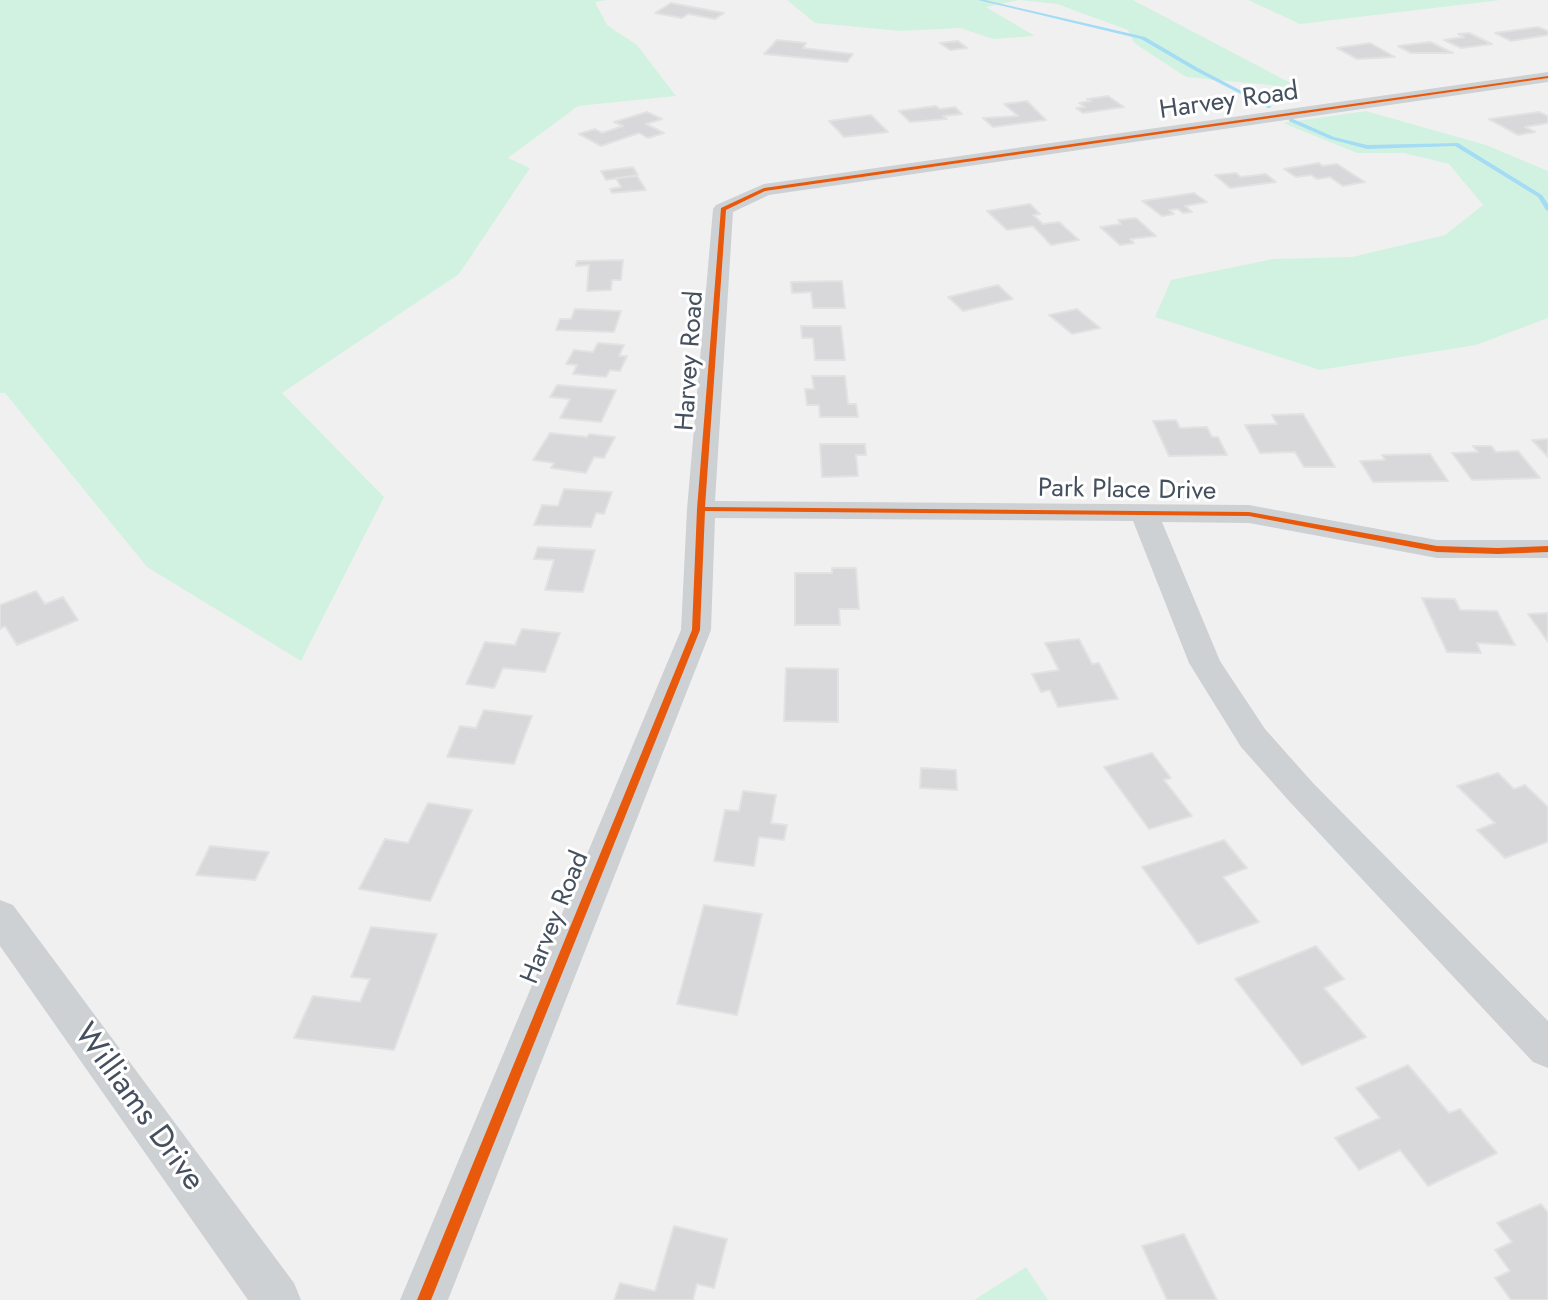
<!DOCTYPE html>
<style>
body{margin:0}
canvas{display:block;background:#f1f0f0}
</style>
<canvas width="1548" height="1300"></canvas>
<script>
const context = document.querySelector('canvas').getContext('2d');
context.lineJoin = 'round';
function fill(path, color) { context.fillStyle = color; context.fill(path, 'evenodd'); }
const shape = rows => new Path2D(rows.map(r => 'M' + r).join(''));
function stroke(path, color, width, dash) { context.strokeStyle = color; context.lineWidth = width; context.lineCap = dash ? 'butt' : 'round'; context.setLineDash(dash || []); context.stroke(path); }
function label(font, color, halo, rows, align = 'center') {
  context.font = font + ' Jost,sans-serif'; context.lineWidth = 6; context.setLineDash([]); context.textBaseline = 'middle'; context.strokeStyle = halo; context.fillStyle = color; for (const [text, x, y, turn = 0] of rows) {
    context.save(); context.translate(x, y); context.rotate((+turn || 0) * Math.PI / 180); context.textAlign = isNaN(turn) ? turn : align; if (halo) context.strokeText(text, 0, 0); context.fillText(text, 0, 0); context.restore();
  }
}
fill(shape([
 [0,0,608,0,595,2,607,25,637,45,676,96,578,106,508,158,530,168,459,274,282,393,384,497,301,661,147,567,5,393,0,393],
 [787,0,1133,0,1300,88,1186,77,1134,43,1128,30,1057,4,1019,0,986,7,1035,36,993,39,960,28,901,31,815,23],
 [1248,0,1501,0,1300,24],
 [1366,111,1486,145,1548,171,1548,318,1476,345,1320,370,1155,317,1171,280,1273,259,1352,257,1445,235,1483,205,1449,164,1404,153,1357,153,1283,123],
 [1026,1267,1048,1300,974,1300]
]), '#d2f2e1');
fill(shape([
 [978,0,985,0,1145,37,1198,68,1272,107,1268,108,1194,70,1141,39,978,0],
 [1289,119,1293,119,1334,137,1367,145,1458,143,1542,195,1548,204,1548,211,1546,210,1538,197,1455,146,1367,149,1330,139,1289,121,1289,119]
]), '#a3dcf4');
const building = shape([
 [671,3,724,13,715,19,688,14,682,18,655,13,671,3],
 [1538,27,1548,31,1548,35,1511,41,1495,33,1538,27],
 [1469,33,1492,44,1461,48,1444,40,1464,37,1458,34,1469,33],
 [777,40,806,43,803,48,853,54,847,62,764,54,777,40],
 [958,41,967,48,950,50,940,43,958,41],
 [1430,42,1453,53,1411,53,1398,46,1430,42],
 [1370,43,1395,57,1357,59,1337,48,1370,43],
 [1108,96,1124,107,1083,113,1076,108,1085,107,1079,103,1091,101,1087,99,1108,96],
 [1027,101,1046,120,993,127,983,118,1018,116,1004,104,1027,101],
 [936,106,940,109,955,107,962,114,943,116,947,119,910,122,899,111,936,106],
 [647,112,662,119,646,124,664,133,648,138,639,133,601,146,579,134,595,129,602,133,623,126,614,122,647,112],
 [1539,112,1548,116,1548,123,1525,127,1535,132,1518,135,1489,119,1539,112],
 [871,115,888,132,844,137,829,121,871,115],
 [1319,163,1322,166,1337,164,1365,182,1343,186,1330,177,1317,179,1311,175,1296,177,1284,169,1319,163],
 [633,167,638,175,606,180,601,171,633,167],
 [1236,173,1241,177,1266,174,1276,182,1230,188,1215,175,1236,173],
 [637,176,646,190,612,193,610,189,621,187,616,178,637,176],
 [1194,193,1207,202,1185,206,1192,212,1183,213,1178,209,1169,210,1174,214,1162,216,1142,201,1194,193],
 [1030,204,1040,214,1033,215,1043,224,1059,222,1079,240,1051,245,1033,226,1007,230,987,211,1030,204],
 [1136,218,1156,236,1130,239,1134,243,1120,245,1100,227,1121,224,1118,220,1136,218],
 [623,260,621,280,612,280,611,290,587,291,589,265,576,266,577,261,623,260],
 [842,281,845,308,813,308,811,292,792,293,791,282,842,281],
 [998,285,1013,299,963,311,948,297,998,285],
 [575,309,621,311,614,332,556,330,560,319,571,319,575,309],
 [1077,309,1100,328,1072,334,1049,315,1077,309],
 [801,326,841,326,845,360,815,360,813,338,802,338,801,326],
 [598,343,624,345,619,356,627,356,620,371,610,370,606,377,573,374,577,365,566,364,574,350,593,352,598,343],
 [812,376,845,376,848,404,856,404,858,417,820,417,819,405,807,405,805,389,814,389,812,376],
 [557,385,616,390,601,422,560,418,570,399,550,397,557,385],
 [1303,414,1335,467,1304,467,1295,452,1260,453,1245,425,1277,424,1272,415,1303,414],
 [1176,420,1180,428,1207,427,1212,437,1218,437,1227,455,1169,456,1153,421,1176,420],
 [550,433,587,437,589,434,615,437,604,458,594,457,586,473,551,468,554,463,533,460,550,433],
 [1548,439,1548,457,1532,440,1548,439],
 [820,444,865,444,866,455,856,455,858,476,822,477,820,444],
 [1473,446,1491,446,1496,452,1518,451,1540,478,1472,480,1452,453,1478,452,1473,446],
 [1430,454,1448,481,1373,482,1360,461,1385,460,1382,455,1430,454],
 [564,489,612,492,604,514,596,513,591,527,534,525,542,505,558,506,564,489],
 [538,547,595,550,583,592,545,590,554,560,534,559,538,547],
 [832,568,856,568,859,609,839,609,840,625,795,625,795,573,832,573,832,568],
 [36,591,45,604,63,597,78,620,17,645,5,626,0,629,0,605,36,591],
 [1422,598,1455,599,1460,610,1497,611,1515,645,1477,643,1481,653,1447,652,1422,598],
 [1548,613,1548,642,1528,614,1548,613],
 [522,629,560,633,545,672,503,668,494,688,466,684,485,642,515,645,522,629],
 [1079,639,1092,664,1099,663,1118,699,1058,707,1050,690,1041,692,1032,674,1059,670,1045,643,1079,639],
 [786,668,838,669,838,722,784,721,786,668],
 [484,710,532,716,514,764,447,757,460,726,476,728,484,710],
 [1152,753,1171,778,1164,780,1192,816,1149,829,1104,767,1152,753],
 [921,768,956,770,957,790,920,788,921,768],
 [1498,773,1514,789,1525,785,1548,807,1548,842,1505,858,1477,830,1495,823,1457,786,1498,773],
 [743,791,776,795,771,823,787,825,784,840,759,837,754,866,714,861,725,810,739,811,743,791],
 [428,803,472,810,430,901,359,889,385,839,408,843,428,803],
 [1224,840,1247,868,1223,877,1259,922,1198,944,1142,867,1224,840],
 [210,846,269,852,255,880,196,875,210,846],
 [704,905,762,914,737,1015,677,1004,704,905],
 [371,927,437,934,394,1050,294,1038,313,996,360,1002,370,979,351,977,371,927],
 [1316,946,1344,979,1324,988,1366,1037,1302,1065,1235,979,1316,946],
 [1408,1065,1449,1113,1460,1109,1497,1153,1428,1186,1400,1150,1359,1170,1335,1138,1380,1118,1356,1088,1408,1065],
 [1541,1204,1548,1213,1548,1300,1511,1300,1495,1278,1510,1271,1495,1250,1512,1242,1497,1223,1541,1204],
 [674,1226,727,1239,714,1288,697,1284,693,1300,614,1300,620,1283,655,1291,674,1226],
 [1184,1234,1217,1300,1167,1300,1142,1246,1184,1234]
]);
fill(building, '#d8d8da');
stroke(building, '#e2e2e3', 2);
fill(shape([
 [1548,72,1548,82,769,195,733,212,715,501,1249,505,1437,540,1548,540,1548,558,1437,558,1249,523,1162,522,1220,661,1265,729,1313,783,1548,1021,1548,1068,1533,1062,1289,801,1241,747,1189,663,1133,521,715,518,711,630,448,1300,400,1300,681,630,687,509,713,209,716,205,764,184,1548,72],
 [0,900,13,905,294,1283,301,1300,248,1300,0,946,0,900]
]), '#ced1d4');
fill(shape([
 [1548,76,1548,78,765,191,726,210,705,507,1249,512,1437,546,1498,548,1548,546,1548,552,1498,554,1437,552,1249,516,705,511,700,630,431,1300,417,1300,692,630,697,509,721,208,764,188,1548,76]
]), '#e8590c');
label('26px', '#45505f', '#fff', [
 ["Harvey Road",1229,102,-8],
 ["Harvey Road",691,361,-86],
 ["Park Place Drive",1127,491,1],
 ["Harvey Road",556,918,-68]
]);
label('32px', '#45505f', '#fff', [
 ["Williams Drive",138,1108,54]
]);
</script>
